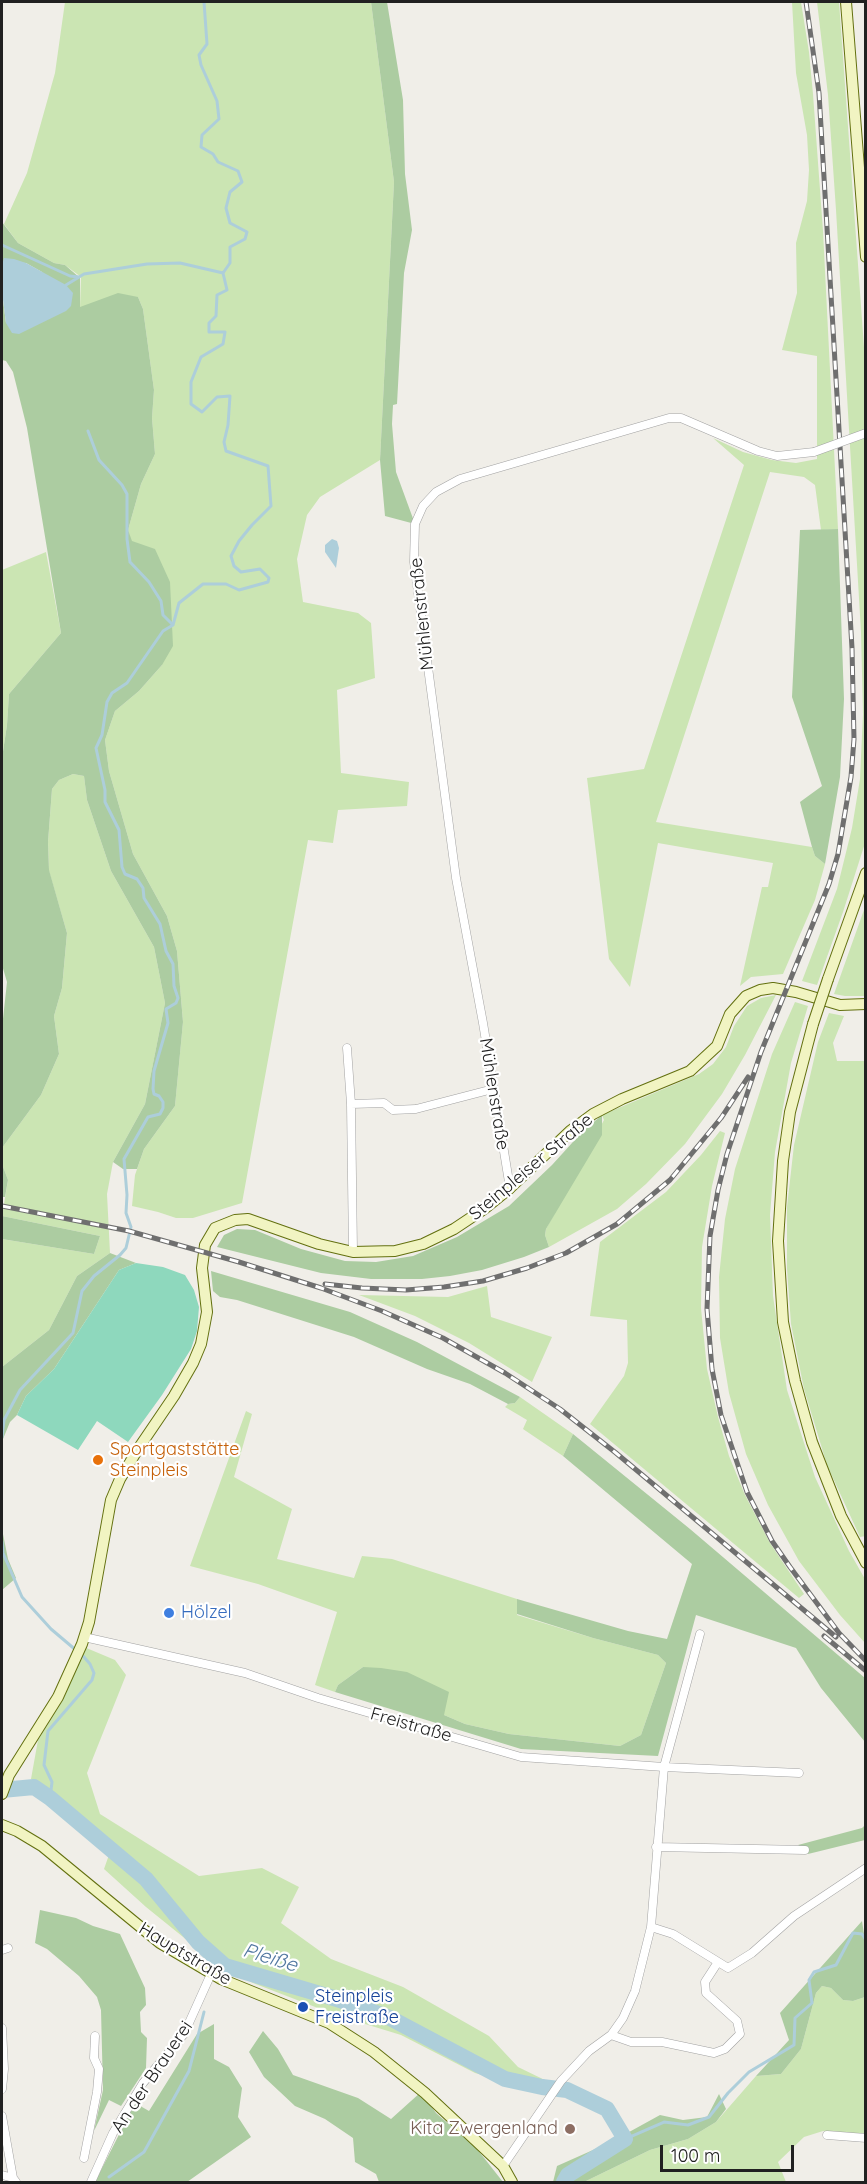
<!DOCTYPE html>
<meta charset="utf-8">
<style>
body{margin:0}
#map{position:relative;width:867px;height:2184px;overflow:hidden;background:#f0eee8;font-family:Quicksand,sans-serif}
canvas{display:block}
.frame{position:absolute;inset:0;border:3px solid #212121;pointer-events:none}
.scale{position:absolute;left:660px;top:2145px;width:134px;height:27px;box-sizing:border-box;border:3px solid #212121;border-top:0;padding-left:8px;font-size:18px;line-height:21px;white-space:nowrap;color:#212121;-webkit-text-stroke:4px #fff;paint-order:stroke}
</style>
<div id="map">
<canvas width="867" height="2184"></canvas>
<div class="frame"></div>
<div class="scale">100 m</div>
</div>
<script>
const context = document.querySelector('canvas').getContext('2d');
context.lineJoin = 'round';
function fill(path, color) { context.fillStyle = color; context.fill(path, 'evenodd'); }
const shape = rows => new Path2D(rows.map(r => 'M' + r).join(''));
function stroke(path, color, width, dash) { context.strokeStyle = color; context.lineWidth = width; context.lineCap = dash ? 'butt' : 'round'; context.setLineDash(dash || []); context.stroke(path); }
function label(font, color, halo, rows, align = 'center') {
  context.font = font + ' Quicksand,sans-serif'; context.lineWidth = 4.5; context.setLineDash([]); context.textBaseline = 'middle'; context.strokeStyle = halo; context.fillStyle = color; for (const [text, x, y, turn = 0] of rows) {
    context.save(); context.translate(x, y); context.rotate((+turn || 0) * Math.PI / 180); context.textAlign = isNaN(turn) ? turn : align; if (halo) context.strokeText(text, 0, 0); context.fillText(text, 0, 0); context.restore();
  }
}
fill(shape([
 [65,2,371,2,394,182,380,460,320,497,307,515,297,559,303,602,358,613,371,623,375,678,337,690,341,773,409,782,407,806,338,810,333,843,308,840,242,1203,193,1218,176,1218,158,1212,132,1206,135,1175,144,1149,175,1106,183,1022,177,951,167,916,133,854,109,771,105,740,115,711,139,691,162,665,128,530,141,484,155,454,152,418,154,390,143,309,138,297,80,308,81,277,65,265,54,263,18,243,4,224,27,173,55,73],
 [792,2,801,2,809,52,813,94,823,231,838,529,821,530,815,485,804,477,770,472,656,822,812,847,815,856,825,864,815,900,783,974,751,977,740,986,762,887,768,887,773,863,658,843,630,987,609,959,587,778,644,769,744,465,713,438,743,452,772,460,796,463,817,459,817,356,782,350,797,293,796,243,807,201,809,170,807,135,796,73],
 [817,2,839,2,866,375,866,840,843,912,817,985,802,981,837,889,852,828,860,779,863,714,861,632,836,210,828,95],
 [46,552,61,633,9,694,7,725,2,758,2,570],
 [73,774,84,776,87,800,111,871,154,947,165,1003,145,1104,113,1162,107,1194,110,1253,77,1276,49,1330,2,1367,2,1239,94,1254,100,1236,2,1216,8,1180,2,1164,2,1148,41,1095,59,1054,54,1016,62,988,67,933,49,871,48,842,52,789,59,780],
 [865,907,865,996,845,996,834,994],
 [776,995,745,1055,722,1094,685,1144,646,1184,617,1209,549,1247,545,1235,546,1229,604,1120,602,1115,699,1074,713,1064,726,1047,734,1026,747,1006,761,998],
 [795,1002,808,1006,791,1063,775,1152,770,1215,773,1296,787,1390,815,1477,849,1551,865,1579,865,1643,840,1615,799,1561,768,1505,746,1454,729,1393,720,1338,719,1277,725,1219,735,1169,772,1054],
 [829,1013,844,1016,833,1043,837,1061,865,1061,866,1536,860,1537,827,1465,804,1389,791,1324,787,1269,787,1207,794,1145,818,1042],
 [720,1131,725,1133,712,1186,702,1247,701,1308,707,1369,718,1417,729,1456,745,1495,770,1543,804,1594,799,1598,590,1424,624,1376,628,1363,627,1320,590,1316,600,1242,666,1192,701,1155],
 [487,1286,491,1317,552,1337,532,1382,469,1343,415,1316,359,1295,448,1297],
 [520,1397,573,1434,563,1456,523,1429,527,1420,505,1407,508,1404,515,1403],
 [246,1411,252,1414,234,1477,292,1509,277,1559,354,1578,362,1556,392,1559,517,1599,517,1615,593,1638,658,1655,666,1663,641,1735,620,1746,509,1734,465,1724,444,1715,363,1667,338,1685,335,1692,315,1685,337,1612,258,1584,190,1566],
 [84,1647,115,1660,126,1675,87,1773,100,1814,199,1876,262,1868,299,1887,281,1923,331,1959,403,1987,489,2036,518,2067,551,2083,544,2093,475,2073,401,2035,336,2015,253,1983,219,1966,146,1907,104,1869,110,1852,31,1779,38,1740,63,1700],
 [822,1986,831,1988,843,2000,853,2001,865,1997,865,2134,823,2131,804,2137,778,2162,786,2182,584,2182,650,2150,688,2139,716,2122,756,2076,781,2074,801,2049,816,1993]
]), '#cbe5b3');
fill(shape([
 [371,2,387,2,403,100,405,174,412,230,404,273,397,404,393,405,392,424,396,472,415,524,385,516,380,460,394,182],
 [2,222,18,243,54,263,65,265,80,278,80,307,118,293,138,297,143,309,154,390,152,418,155,454,141,484,128,530,132,541,155,549,170,582,173,646,162,665,139,691,115,711,105,740,109,771,133,854,167,916,177,951,183,1022,175,1106,144,1149,137,1169,123,1169,113,1162,145,1104,165,1003,154,947,111,871,87,800,84,776,73,774,59,780,52,789,48,842,49,870,67,933,62,988,54,1016,59,1054,41,1095,2,1148,2,1028,7,982,2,965,2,758,7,725,9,694,61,633,27,428,13,372,6,361,2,360,2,292,6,323,42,272,26,263,2,262,2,265],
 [838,529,844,699,840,777,825,864,815,856,812,847,800,802,822,786,792,697,800,530],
 [602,1115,602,1135,546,1229,545,1235,549,1247,524,1257,482,1270,450,1276,422,1279,371,1279,321,1273,217,1247,224,1235,237,1229,255,1230,301,1249,345,1261,376,1262,413,1256,457,1237,509,1206,552,1165,582,1132],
 [2,1164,8,1180,5,1197,2,1197],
 [2,1216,100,1236,94,1254,2,1239],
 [110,1253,136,1263,119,1270,54,1369,26,1396,17,1415,10,1422,3,1439,2,1454,2,1367,49,1330,77,1276],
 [211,1271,350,1312,417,1342,520,1397,515,1403,508,1404,470,1384,427,1369,354,1337,237,1300,220,1297,213,1291],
 [573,1434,690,1529,865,1678,865,1742,821,1688,796,1648,696,1615,658,1756,521,1749,335,1692,338,1685,363,1667,381,1668,407,1672,449,1692,444,1715,465,1724,509,1734,620,1746,641,1735,666,1663,658,1655,593,1638,517,1614,517,1599,628,1631,667,1639,692,1564,563,1456],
 [2,1529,8,1559,16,1578,2,1590],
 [865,1825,865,1840,808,1854,798,1845,862,1828],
 [40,1910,76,1918,93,1926,120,1934,145,1988,146,2005,140,2012,141,2032,147,2038,146,2068,121,2106,109,2100,94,2131,103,2090,101,2010,97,1997,79,1976,47,1949,35,1943],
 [862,1921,866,1947,865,1997,853,2001,843,2000,831,1988,822,1986,816,1993,801,2049,781,2074,756,2076,789,2040,780,2013],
 [214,2024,214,2059,229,2067,242,2088,238,2117,251,2137,187,2182,95,2182,135,2103,149,2111,197,2034],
 [263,2031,278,2049,293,2075,358,2098,391,2119,421,2092,436,2113,477,2149,503,2182,379,2182,376,2174,355,2162,353,2138,325,2119,295,2106,264,2077,249,2052],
 [719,2094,726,2109,716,2122,688,2139,650,2150,584,2182,553,2182,557,2166,611,2142,660,2115,683,2120,707,2117]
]), '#accca1');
fill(shape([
 [136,1263,163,1267,185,1275,194,1290,199,1307,197,1331,191,1349,162,1395,128,1442,97,1421,78,1450,17,1415,26,1396,54,1369,119,1270]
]), '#8ed8bd');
fill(shape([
 [4,258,14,259,26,263,66,285,73,293,71,306,66,311,19,334,12,333,6,323,2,292,2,265],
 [332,539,337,541,339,548,336,568,325,552,325,545]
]), '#adceda');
stroke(shape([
 [2,245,70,276,79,277],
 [66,285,84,274,147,264,180,263,223,273],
 [88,431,99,460,122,485,127,494,127,539,130,562,149,582,161,601,163,615,173,625],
 [2,1437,4,1420,20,1390,73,1333,82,1291,94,1276,120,1255,126,1248,131,1227,126,1213,127,1195,124,1159,148,1117,160,1114,163,1108,163,1102,159,1096,154,1094,153,1089,154,1071,168,1023,166,1009,176,1003,178,998,174,986,173,964,166,951,160,924,144,898,143,888,137,879,125,874,122,867,119,830,105,802,105,790,96,748,102,735,107,702,112,693,127,683,163,631,173,625,179,603,203,584,226,584,239,590,268,582,269,578,260,569,241,572,234,566,231,556,239,541,252,525,271,506,268,466,226,451,224,442,228,425,230,396,217,397,202,412,191,404,191,382,201,357,223,344,225,332,209,332,209,323,216,316,217,295,227,290,223,273,230,263,230,247,245,239,247,232,230,223,226,208,230,192,242,182,238,171,218,162,213,154,201,147,202,135,219,119,217,101,201,65,199,55,207,44,204,2],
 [2,1542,3,1553,22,1597,51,1629,84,1657,90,1664,94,1673,92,1680,48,1731,44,1765,52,1782,50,1798],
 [866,1961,866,1972],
 [625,2139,664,2122,688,2125,709,2117,728,2093,749,2072,794,2045,795,2018,812,2003,809,1980,814,1972,836,1965,853,1933,862,1934,866,1940],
 [109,2177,144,2152,189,2071,204,2012]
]), '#adceda', 3);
stroke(shape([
 [2,1790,34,1787,50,1798,146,1879,198,1942,225,1966,337,1999,390,2018,505,2079,542,2087,567,2090,607,2109,625,2139,568,2175,564,2182]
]), '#adceda', 16);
const street = shape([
 [347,1048,351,1104,353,1252],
 [351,1104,384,1103,393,1110,416,1109,493,1089],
 [510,1188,483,1023,456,878,414,562,415,524,423,506,436,492,460,479,669,418,681,418,758,451,777,456,814,452],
 [700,1634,664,1767,799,1773],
 [84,1637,245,1673,318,1698,521,1757,664,1767,651,1927,635,1991,623,2018,611,2035,589,2051,561,2081,503,2166],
 [656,1847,805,1850],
 [651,1927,673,1934,728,1968,752,1953,794,1916,866,1868],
 [2,1950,8,1948],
 [2,2028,4,2069,2,2089],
 [611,2035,631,2042,662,2042,714,2053,725,2049,740,2034,737,2021,706,1993,705,1982,718,1962],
 [2,2116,13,2178,16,2182],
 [827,2135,866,2138],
 [84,2158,97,2092,99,2069,94,2058,95,2036],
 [2,2175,13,2178],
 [91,2182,113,2133,143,2083,184,2034,211,1974]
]);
const secondary = shape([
 [846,2,866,257],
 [828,979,866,873],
 [813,1024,790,1112,783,1161,778,1241,783,1322,795,1381,812,1442,841,1516,866,1563],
 [2,1794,9,1775,58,1697,82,1644,89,1622,111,1500,120,1479,138,1449,174,1396,193,1363,201,1344,207,1312,202,1268,205,1245,215,1228,235,1220,248,1219,319,1244,353,1252,395,1251,423,1244,454,1229,484,1209,510,1188,570,1131,593,1114,622,1099,690,1071,717,1046,730,1014,746,996,760,990,773,988,796,992,840,1005,866,1004],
 [2,1825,17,1831,42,1846,160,1943,221,1979,329,2023,374,2052,425,2093,503,2166,512,2182]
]);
stroke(street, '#a2a2a2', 9);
stroke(secondary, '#63700f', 12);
stroke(street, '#fff', 8);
stroke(secondary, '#f1f4c2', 10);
const rail = shape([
 [806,2,819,93,852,648,854,739,851,777,838,854,829,884,761,1052,727,1154,718,1190,710,1236,707,1309,712,1369,721,1415,747,1492,772,1541,790,1567,839,1633,866,1661],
 [2,1206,129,1231,239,1262,321,1288,382,1311,443,1338,505,1373,560,1409,616,1453,836,1637],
 [325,1284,362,1288,406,1290,444,1287,483,1281,527,1268,566,1253,617,1224,670,1180,721,1118,748,1077],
 [824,1636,866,1671]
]);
stroke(rail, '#6f6f6f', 5);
stroke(rail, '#fff', 3, [9]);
const streetBridge = shape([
 [814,452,866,433]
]);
const secondaryBridge = shape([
 [813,1024,828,979]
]);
stroke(streetBridge, '#a2a2a2', 9, []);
stroke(secondaryBridge, '#63700f', 12, []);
stroke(streetBridge, '#fff', 8);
stroke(secondaryBridge, '#f1f4c2', 10);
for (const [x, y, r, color] of [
 [98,1460,6,"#e8710a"],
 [169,1613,6,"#3f7fe0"],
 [303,2007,6,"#1a4fb4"],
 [570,2129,6,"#8d6e63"]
]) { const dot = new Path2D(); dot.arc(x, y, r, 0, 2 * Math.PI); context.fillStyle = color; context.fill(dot); stroke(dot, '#fff', 2); }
label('18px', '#212121', '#fff', [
 ["Mühlenstraße",422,614,-96],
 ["Mühlenstraße",494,1094,81],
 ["Steinpleiser Straße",531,1167,-40],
 ["Freistraße",411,1725,16],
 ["Hauptstraße",185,1954,31],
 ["An der Brauerei",152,2077,-56]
]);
label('18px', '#c56008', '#fff', [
 ["Sportgaststätte",110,1450],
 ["Steinpleis",110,1471]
], 'left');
label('18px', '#366cbe', '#fff', [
 ["Hölzel",181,1613]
], 'left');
label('18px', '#164399', '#fff', [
 ["Steinpleis",315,1997],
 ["Freistraße",315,2018]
], 'left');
label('18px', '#785e54', '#fff', [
 ["Kita Zwergenland",558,2129]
], 'right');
label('italic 20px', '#5278a1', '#fff', [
 ["Pleiße",270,1958,17]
]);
</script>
